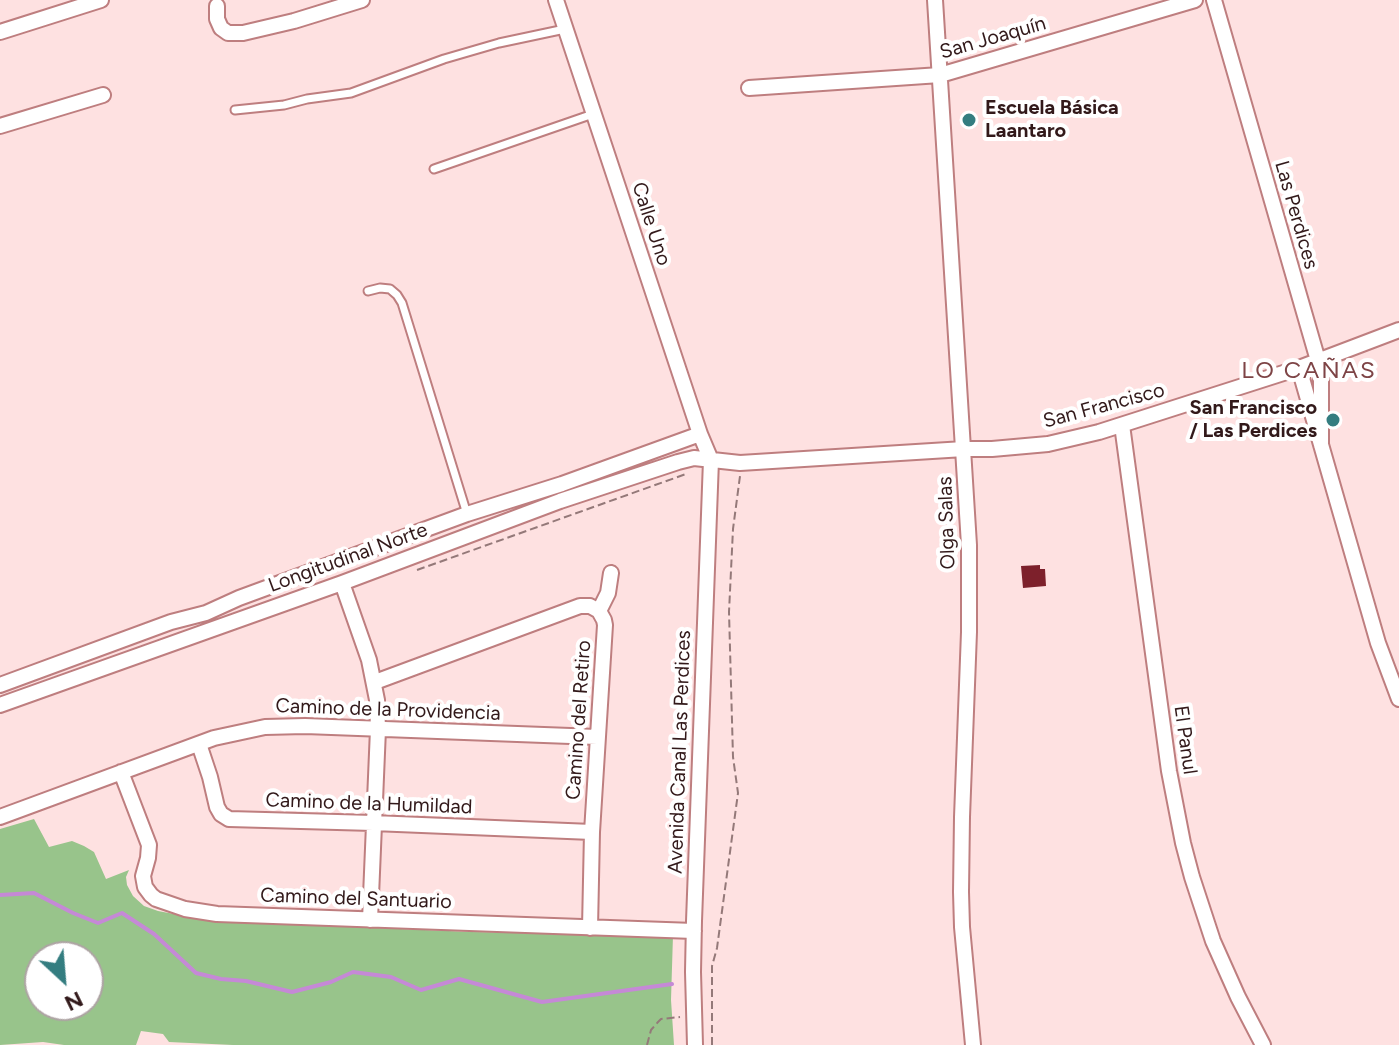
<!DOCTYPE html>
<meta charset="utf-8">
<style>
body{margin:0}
#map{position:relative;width:1399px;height:1045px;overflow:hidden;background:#fee1e1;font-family:Figtree,sans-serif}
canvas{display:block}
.north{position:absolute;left:24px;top:941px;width:80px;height:80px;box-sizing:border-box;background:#fff;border:2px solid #ada3a3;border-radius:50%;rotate:154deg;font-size:22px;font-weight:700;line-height:32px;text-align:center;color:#32191a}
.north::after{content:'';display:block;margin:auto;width:28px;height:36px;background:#347d80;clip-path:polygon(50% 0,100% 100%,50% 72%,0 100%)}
</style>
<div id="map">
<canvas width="1399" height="1045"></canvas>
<div class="north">N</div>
</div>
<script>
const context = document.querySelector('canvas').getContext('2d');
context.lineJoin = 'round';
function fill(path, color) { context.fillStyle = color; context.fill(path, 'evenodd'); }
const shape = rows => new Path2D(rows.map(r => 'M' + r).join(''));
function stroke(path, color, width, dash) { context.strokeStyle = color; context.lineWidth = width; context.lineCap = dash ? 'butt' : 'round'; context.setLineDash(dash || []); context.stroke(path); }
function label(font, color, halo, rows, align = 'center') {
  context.font = font + ' Figtree,sans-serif'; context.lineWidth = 8; context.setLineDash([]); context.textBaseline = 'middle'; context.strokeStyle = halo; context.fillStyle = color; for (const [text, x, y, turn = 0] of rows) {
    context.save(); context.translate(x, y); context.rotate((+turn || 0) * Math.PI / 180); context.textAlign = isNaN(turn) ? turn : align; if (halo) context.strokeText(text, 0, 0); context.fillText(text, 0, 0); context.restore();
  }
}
fill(shape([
 [34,819,49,847,72,841,84,846,94,852,106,879,129,870,126,877,127,885,133,896,144,906,158,911,211,921,472,932,673,935,671,1000,674,1045,233,1045,169,1042,163,1034,141,1031,136,1045,64,1045,43,1042,0,1045,0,829],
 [40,957,88,957,88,1005,40,1005]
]), '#98c48b');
stroke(shape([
 [0,895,34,893,73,913,98,923,122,913,154,934,196,973,221,979,246,981,292,992,331,982,353,972,391,977,421,990,459,979,542,1002,672,984]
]), '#c589d6', 4);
fill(shape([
 [1040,565,1040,569,1045,569,1046,586,1023,588,1021,566]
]), '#7d202b');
const lane = shape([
 [235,110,284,105,307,99,351,93,444,59,499,43,565,29],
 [434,169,593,114],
 [368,291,380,288,390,289,397,295,402,303,467,514]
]);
const street = shape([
 [556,0,700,434,711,460,694,921,693,972,695,1045],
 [935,0,969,545,969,632,962,817,961,892,962,927,973,1045],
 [1214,0,1321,371,1321,445],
 [217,6,217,19,221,28,228,33,243,33,294,21,362,0],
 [0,32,101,0],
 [749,88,940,75,1195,0],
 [0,126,103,95],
 [1299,368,1378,643,1399,699],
 [1122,425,1169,771,1183,843,1192,877,1213,941,1238,997,1263,1045],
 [342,583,369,660,377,700,378,729,370,920],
 [599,611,608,593,611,573],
 [375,682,580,606,590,606,599,611,604,620,605,625,592,832,590,928],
 [0,685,171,622,206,613,239,598,467,514,562,484,700,434],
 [0,705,342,583,560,501,678,462,694,458,740,463,964,449,992,449,1048,444,1099,432,1299,368,1399,330],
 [199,744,210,777,217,807,221,814,229,819,373,823,592,832],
 [121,772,149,845,148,858,143,876,145,887,151,895,156,899,185,909,217,914,694,931],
 [0,817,214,738,265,727,305,726,597,737]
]);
stroke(lane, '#be7e7f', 11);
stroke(street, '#be7e7f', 18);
stroke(shape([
 [417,570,686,474],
 [647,1045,651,1030,658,1022,661,1019,680,1017],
 [712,1045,712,966,717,948,738,793,733,757,729,612,733,529,740,476]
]), '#947979', 2, [8, 4]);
stroke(lane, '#fff', 7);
stroke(street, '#fff', 14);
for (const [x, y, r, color] of [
 [969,120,8,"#347d80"],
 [1333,420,8,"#347d80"]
]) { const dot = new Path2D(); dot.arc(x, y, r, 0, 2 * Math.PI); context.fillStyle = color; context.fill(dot); stroke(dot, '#fff', 3); }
label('20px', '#32191a', '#fff', [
 ["San Joaquín",993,38,-16],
 ["Las Perdices",1296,215,74],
 ["Calle Uno",651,224,72],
 ["San Francisco",1104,406,-15],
 ["Olga Salas",947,523,-92],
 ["Longitudinal Norte",348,558,-20],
 ["Camino de la Providencia",388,710,2],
 ["Camino del Retiro",579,720,-86],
 ["El Panul",1185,740,82],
 ["Avenida Canal Las Perdices",680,752,-88],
 ["Camino de la Humildad",369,804,2],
 ["Camino del Santuario",356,899,2]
]);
label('bold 20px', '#32191a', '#fff', [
 ["Escuela Básica",985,108],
 ["Laantaro",985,131],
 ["San Francisco",1317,408,"right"],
 ["/ Las Perdices",1317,431,"right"]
], 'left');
context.letterSpacing = '2px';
label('24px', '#7e4446', '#fff', [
 ["LO CAÑAS",1309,371]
]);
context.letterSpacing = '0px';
</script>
